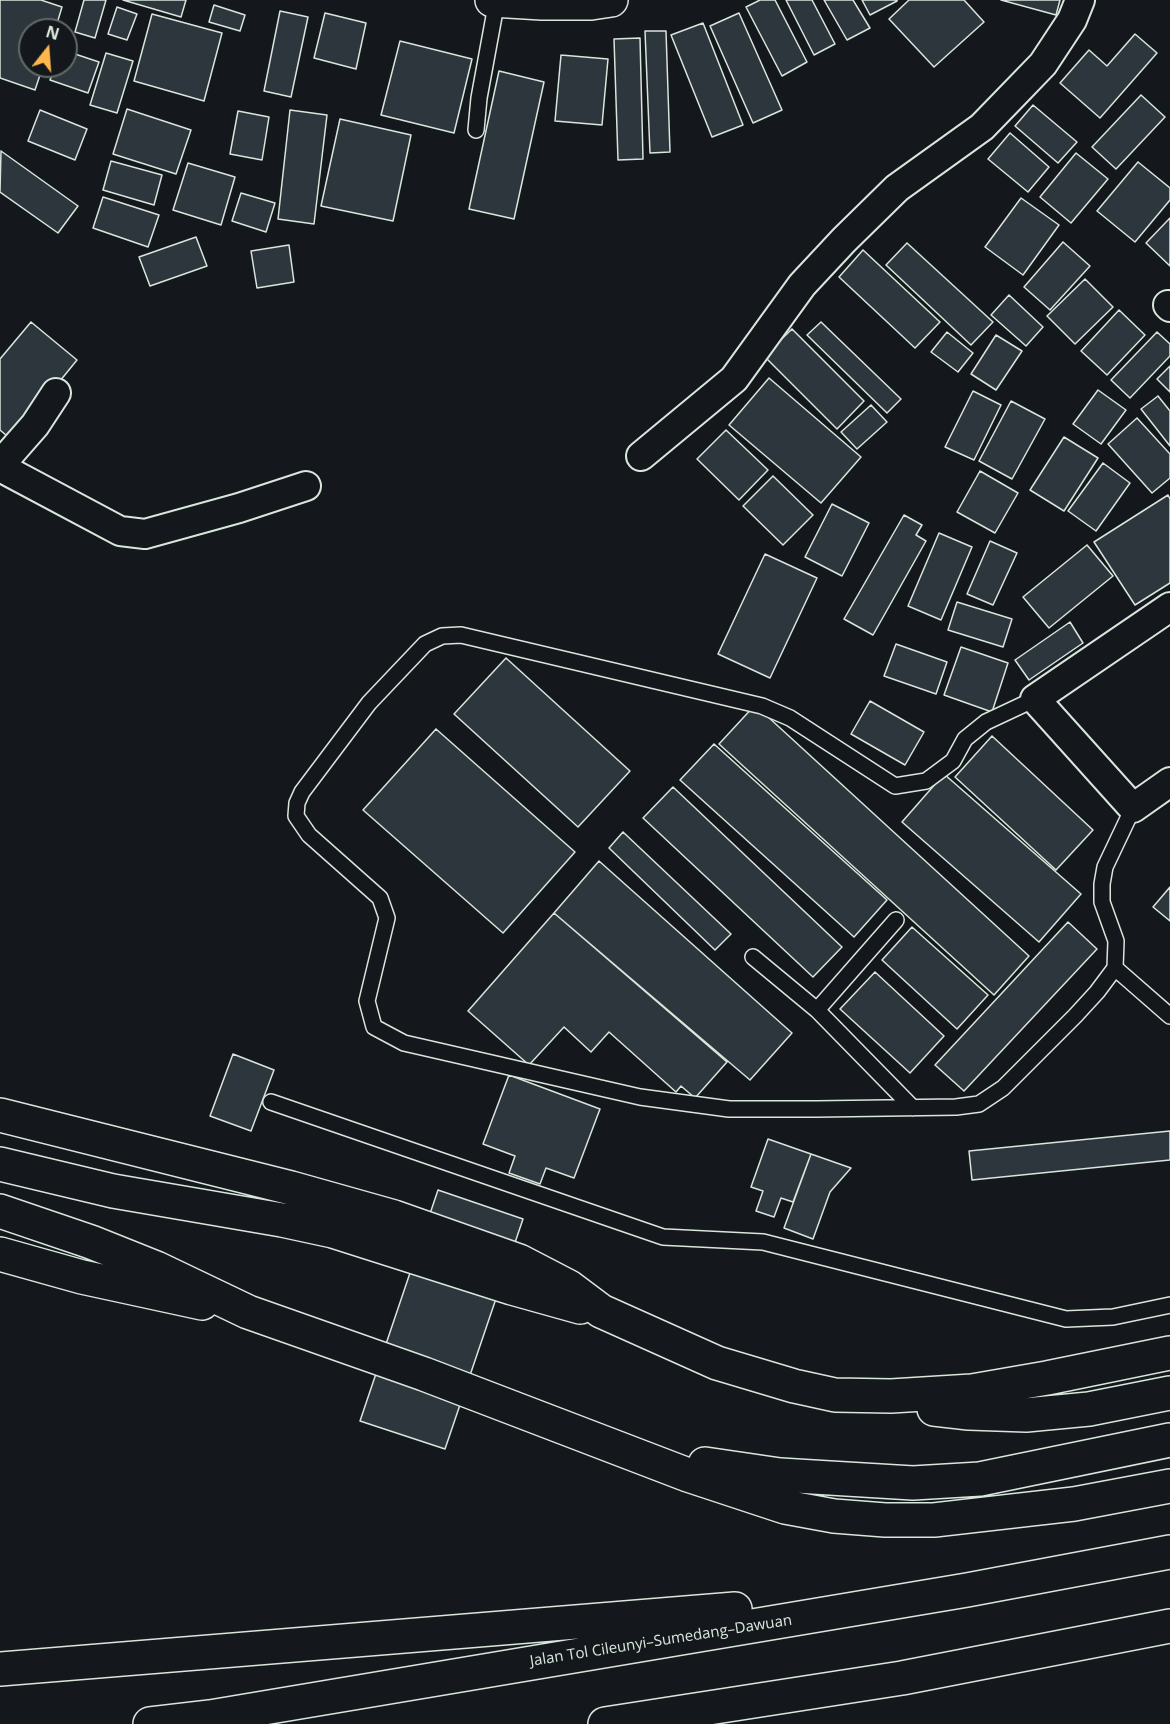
<!DOCTYPE html>
<meta charset="utf-8">
<style>
body{margin:0}
#map{position:relative;width:1170px;height:1724px;overflow:hidden;background:#14181c;font-family:"Open Sans",sans-serif}
canvas{display:block}
.north{position:absolute;left:18px;top:18px;width:60px;height:60px;box-sizing:border-box;background:#14181c;border:2px solid #626a69;border-radius:50%;rotate:17deg;font-size:16px;font-weight:700;line-height:24px;text-align:center;color:#d8e6dc}
.north::after{content:'';display:block;margin:auto;width:21px;height:27px;background:#ffb74d;clip-path:polygon(50% 0,100% 100%,50% 72%,0 100%)}
</style>
<div id="map">
<canvas width="1170" height="1724"></canvas>
<div class="north">N</div>
</div>
<script>
const context = document.querySelector('canvas').getContext('2d');
context.lineJoin = 'round';
function fill(path, color) { context.fillStyle = color; context.fill(path, 'evenodd'); }
const shape = rows => new Path2D(rows.map(r => 'M' + r).join(''));
function stroke(path, color, width, dash) { context.strokeStyle = color; context.lineWidth = width; context.lineCap = dash ? 'butt' : 'round'; context.setLineDash(dash || []); context.stroke(path); }
function label(font, color, halo, rows, align = 'center') {
  context.font = font + ' "Open Sans",sans-serif'; context.lineWidth = 4.5; context.setLineDash([]); context.textBaseline = 'middle'; context.strokeStyle = halo; context.fillStyle = color; for (const [text, x, y, turn = 0] of rows) {
    context.save(); context.translate(x, y); context.rotate((+turn || 0) * Math.PI / 180); context.textAlign = isNaN(turn) ? turn : align; if (halo) context.strokeText(text, 0, 0); context.fillText(text, 0, 0); context.restore();
  }
}
const building = shape([
 [0,0,41,0,62,7,55,30,30,30,30,66,43,66,35,90,0,78,0,0],
 [84,0,106,0,95,38,75,32,84,0],
 [123,0,186,0,181,17,123,0],
 [760,0,775,0,807,62,782,76,746,7,760,0],
 [786,0,812,0,835,44,814,55,786,0],
 [824,0,853,0,870,28,847,40,824,0],
 [862,0,897,0,897,1,870,15,862,0],
 [909,0,964,0,984,22,934,67,889,19,909,0],
 [1001,0,1060,0,1056,15,1001,0],
 [214,5,245,15,240,31,209,22,214,5],
 [117,7,137,14,127,40,108,34,117,7],
 [280,11,308,17,291,97,264,91,280,11],
 [325,13,366,23,356,69,314,58,325,13],
 [739,13,782,110,753,123,710,26,739,13],
 [152,14,222,33,204,101,134,81,152,14],
 [703,23,743,125,712,137,671,35,703,23],
 [645,31,666,31,670,152,650,153,645,31],
 [1135,34,1157,53,1100,118,1060,83,1089,50,1107,66,1135,34],
 [640,38,643,159,618,160,614,39,640,38],
 [400,41,472,59,454,133,381,115,400,41],
 [66,51,99,62,88,93,50,80,56,66,66,66,66,51],
 [106,53,133,61,117,113,90,105,106,53],
 [561,55,608,59,602,125,555,121,561,55],
 [499,71,544,82,514,219,469,209,499,71],
 [1141,95,1165,117,1116,169,1092,147,1141,95],
 [1033,105,1077,142,1058,163,1015,126,1033,105],
 [127,109,191,130,176,174,113,154,127,109],
 [40,110,87,129,75,160,28,141,40,110],
 [290,110,327,115,314,224,278,219,290,110],
 [238,111,269,117,262,160,230,154,238,111],
 [340,119,411,135,393,221,321,206,340,119],
 [1010,133,1049,167,1028,192,988,159,1010,133],
 [1,151,78,206,58,233,0,192,1,151],
 [1076,153,1108,179,1071,223,1040,197,1076,153],
 [111,161,162,175,154,205,103,190,111,161],
 [1138,162,1170,188,1170,200,1135,242,1097,211,1138,162],
 [188,163,235,177,221,225,173,210,188,163],
 [241,193,275,203,266,232,232,221,241,193],
 [103,197,159,215,148,247,93,228,103,197],
 [1021,198,1059,225,1023,275,985,247,1021,198],
 [1170,218,1170,266,1146,243,1170,218],
 [196,237,207,266,150,286,139,257,196,237],
 [1063,242,1090,266,1050,310,1024,287,1063,242],
 [907,243,993,322,971,345,886,265,907,243],
 [289,245,294,282,257,288,251,251,289,245],
 [863,250,940,322,915,348,839,277,863,250],
 [1085,279,1113,307,1075,344,1047,316,1085,279],
 [1009,295,1043,327,1026,346,991,315,1009,295],
 [1119,310,1145,335,1107,375,1081,351,1119,310],
 [31,322,77,360,12,440,0,430,0,359,31,322],
 [821,322,901,399,887,413,807,335,821,322],
 [792,329,864,401,837,429,764,356,792,329],
 [947,332,973,353,958,372,931,352,947,332],
 [1157,332,1170,344,1170,356,1130,398,1111,380,1157,332],
 [996,335,1022,351,996,390,971,374,996,335],
 [1170,366,1170,392,1157,379,1170,366],
 [769,378,861,457,821,503,729,425,769,378],
 [1098,390,1126,410,1101,444,1073,424,1098,390],
 [973,391,1001,405,974,460,945,447,973,391],
 [1158,396,1170,411,1170,446,1141,409,1158,396],
 [1011,401,1045,419,1012,479,979,461,1011,401],
 [871,405,887,422,857,449,841,432,871,405],
 [1137,418,1170,454,1170,478,1152,493,1108,444,1137,418],
 [726,430,768,470,739,500,697,459,726,430],
 [1064,437,1098,458,1064,511,1030,490,1064,437],
 [1103,463,1130,483,1096,531,1068,511,1103,463],
 [980,471,1018,493,995,533,957,512,980,471],
 [773,476,813,515,783,545,743,506,773,476],
 [1168,495,1170,499,1170,583,1135,605,1094,542,1168,495],
 [832,504,869,523,842,576,805,557,832,504],
 [904,515,922,525,916,535,926,541,873,635,844,619,904,515],
 [939,533,972,547,941,620,908,606,939,533],
 [990,541,1017,553,993,605,967,594,990,541],
 [1087,545,1113,576,1049,628,1023,597,1087,545],
 [765,554,817,578,770,678,718,654,765,554],
 [957,602,1012,619,1003,647,948,630,957,602],
 [1070,622,1083,643,1029,680,1015,660,1070,622],
 [896,644,947,662,936,694,884,676,896,644],
 [961,647,1008,663,992,712,944,695,961,647],
 [506,658,630,771,578,827,454,714,506,658],
 [870,701,924,732,905,765,851,734,870,701],
 [755,705,1029,956,994,995,719,744,755,705],
 [436,729,575,852,503,933,363,810,436,729],
 [992,736,1093,830,1056,870,955,777,992,736],
 [714,744,887,900,854,937,680,780,714,744],
 [944,774,1081,894,1039,942,902,822,944,774],
 [673,787,842,947,813,977,643,818,673,787],
 [623,832,731,934,715,950,609,848,623,832],
 [599,861,792,1033,750,1080,554,913,599,861],
 [1170,887,1170,921,1153,907,1170,887],
 [554,913,727,1062,695,1098,681,1086,676,1092,609,1032,591,1052,564,1027,529,1065,468,1011,554,913],
 [1068,922,1097,949,964,1091,935,1065,1068,922],
 [912,927,988,995,957,1029,882,960,912,927],
 [875,972,944,1036,910,1073,840,1009,875,972],
 [233,1054,274,1070,251,1131,210,1116,233,1054],
 [509,1075,600,1109,574,1178,546,1168,540,1184,509,1173,515,1156,483,1144,509,1075],
 [1170,1131,1170,1160,972,1180,969,1151,1170,1131],
 [768,1139,811,1154,793,1202,781,1198,774,1217,756,1211,763,1191,751,1187,768,1139],
 [811,1154,851,1168,830,1192,813,1239,784,1228,811,1154],
 [438,1190,523,1219,445,1449,360,1421,438,1190]
]);
fill(building, '#2c363c');
stroke(building, '#d8e6dc', 1.5);
const service = shape([
 [476,130,479,98,497,0],
 [1035,699,986,722,965,739,953,761,926,781,895,786,790,718,762,706,461,635,442,636,425,644,369,703,302,792,297,803,296,816,309,835,380,898,387,918,367,1001,374,1027,404,1043,640,1097,729,1109,817,1109,956,1107,979,1104,1003,1088,1075,1016,1097,992,1115,968,1116,941,1102,902,1102,884,1105,867,1133,808],
 [753,957,817,1010,913,1108],
 [1115,968,1170,1016],
 [817,1010,896,920],
 [271,1102,663,1237,763,1242,1066,1319,1113,1317,1170,1305]
]);
const minor = shape([
 [1168,305,1170,307],
 [641,456,734,379,802,285,844,240,897,188,982,127,1014,94,1043,64,1072,20,1080,0],
 [0,465,35,425,56,393],
 [0,467,120,531,145,534,239,508,306,486],
 [1170,607,1035,699,1133,808,1170,782]
]);
const trunk = shape([
 [492,0,542,3,591,3,611,0]
]);
const motorway = shape([
 [0,1115,291,1188,394,1217,519,1261,569,1287,601,1311,717,1363,794,1386,835,1395,891,1396,972,1391,1047,1378,1170,1353],
 [0,1164,113,1191,282,1220,333,1231,512,1288,580,1307],
 [0,1211,91,1242,156,1268,248,1312,424,1374,688,1475,785,1507,834,1516,885,1520,934,1520,1074,1504,1170,1486],
 [0,1254,82,1277,202,1303],
 [934,1409,969,1413,1026,1415,1089,1409,1170,1393],
 [705,1464,780,1475,913,1483,980,1479,1170,1440],
 [0,1669,735,1609],
 [150,1724,210,1717,967,1590,1170,1552],
 [605,1724,902,1678,1170,1626]
]);
stroke(service, '#d8e6dc', 18);
stroke(minor, '#d8e6dc', 32);
stroke(trunk, '#d8e6dc', 36);
stroke(motorway, '#d8e6dc', 36);
stroke(service, '#14181c', 15);
stroke(minor, '#14181c', 28);
stroke(trunk, '#14181c', 33);
stroke(motorway, '#14181c', 33);
label('15px', '#d8e6dc', '#14181c', [
 ["Jalan Tol Cileunyi–Sumedang–Dawuan",661,1641,-9]
]);
</script>
